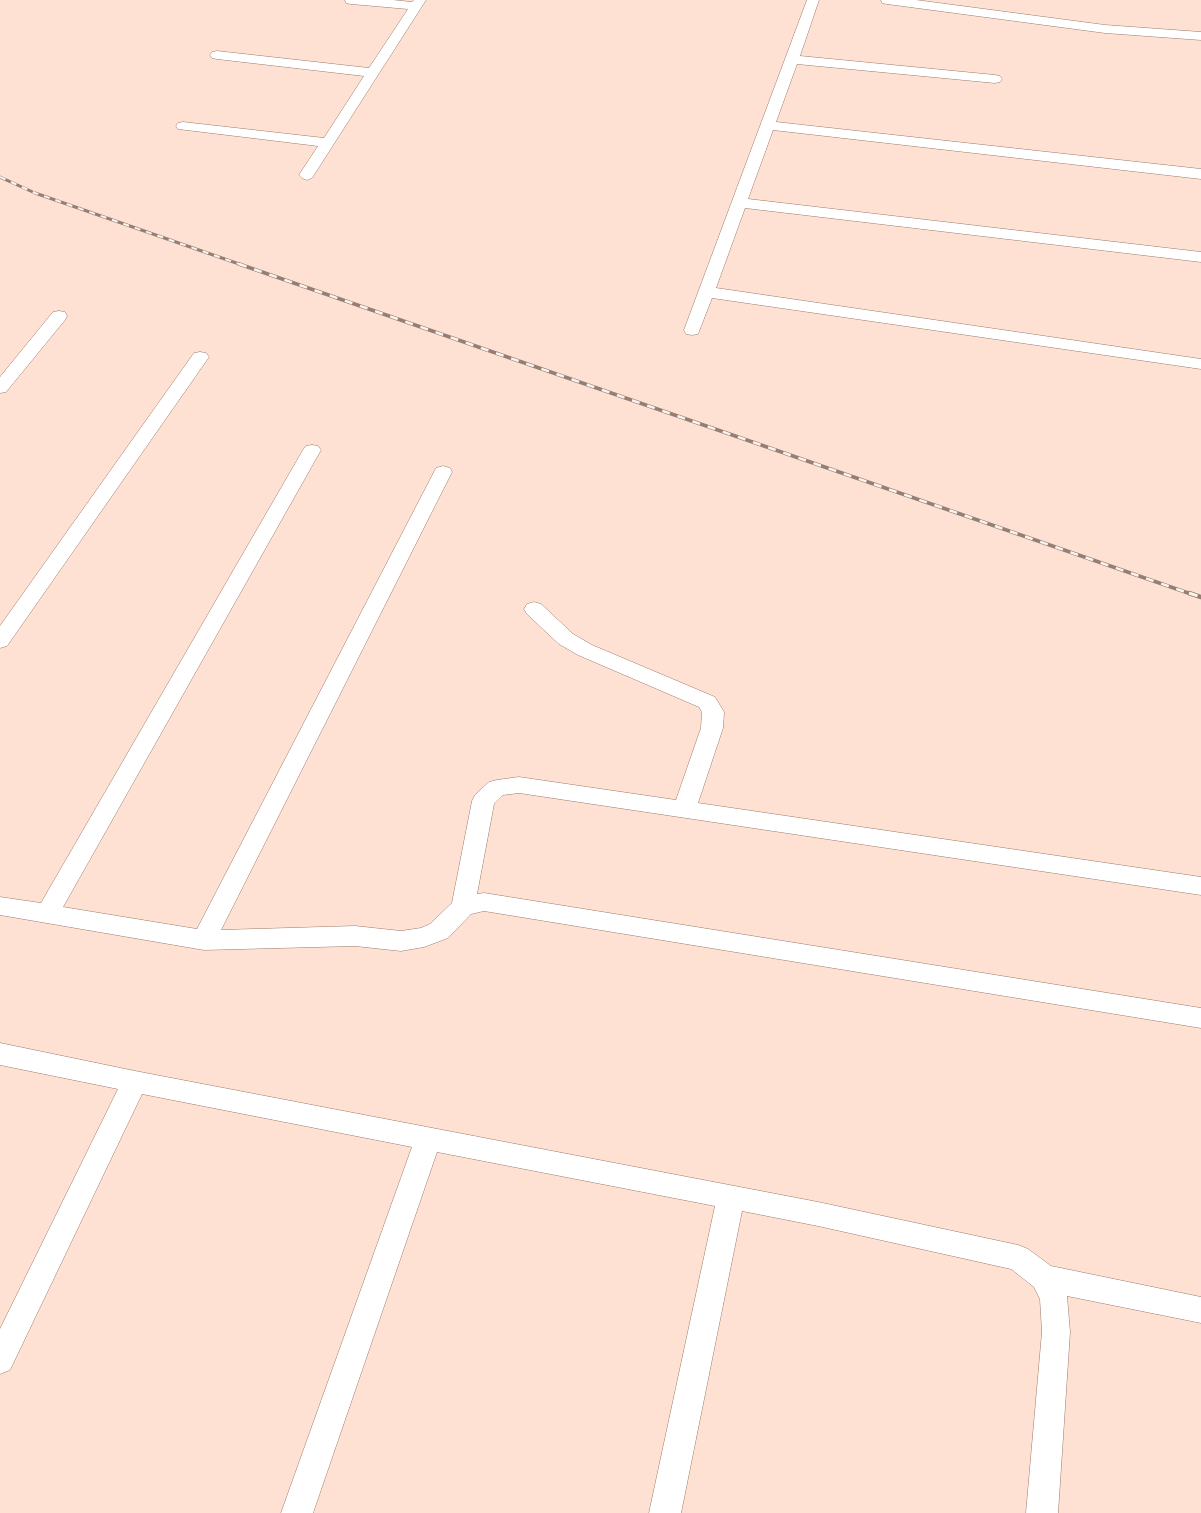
<!DOCTYPE html>
<style>
body{margin:0}
canvas{display:block;background:#fee1d3}
</style>
<canvas width="1201" height="1513"></canvas>
<script>
const context = document.querySelector('canvas').getContext('2d');
context.lineJoin = 'round';
const shape = rows => new Path2D(rows.map(r => 'M' + r).join(''));
function stroke(path, color, width, dash) { context.strokeStyle = color; context.lineWidth = width; context.lineCap = dash ? 'butt' : 'round'; context.setLineDash(dash || []); context.stroke(path); }
function fill(path, color) { context.fillStyle = color; context.fill(path, 'evenodd'); }
const street = shape([
 [345,0,393,0,412,2,414,0,426,0,312,178,307,180,302,178,299,175,318,146,178,129,176,126,178,123,183,122,324,138,364,76,217,59,212,58,210,55,212,52,217,51,369,68,408,9,351,4,346,3,345,0],
 [807,0,819,0,800,56,995,75,1000,76,1002,79,1000,82,995,83,797,64,776,122,1201,169,1201,179,773,130,748,199,1201,252,1201,262,745,208,716,288,1201,359,1201,369,712,298,698,334,692,335,686,334,684,330,807,0],
 [59,311,65,312,67,316,65,320,6,392,0,393,0,377,53,312,59,311],
 [200,352,206,353,209,357,7,646,0,648,0,626,194,353,200,352],
 [312,445,318,446,321,450,63,907,197,929,434,472,436,468,443,466,450,468,452,472,221,930,355,926,401,931,421,928,430,924,452,903,472,801,475,795,489,782,497,780,519,777,676,800,701,728,702,712,699,707,578,655,559,644,527,614,524,609,527,604,534,602,541,604,573,634,592,645,715,697,724,712,723,728,698,803,1201,877,1201,895,519,793,503,795,494,804,477,894,484,893,1201,1008,1201,1028,484,911,471,914,448,938,424,947,401,951,355,946,204,950,0,915,0,897,41,903,303,450,306,446,312,445],
 [0,1043,135,1071,818,1202,1018,1245,1028,1249,1051,1266,1201,1297,1201,1323,1067,1296,1070,1332,1058,1513,1026,1513,1042,1332,1040,1299,1034,1287,1011,1269,818,1226,742,1211,681,1513,649,1513,715,1206,437,1152,313,1513,281,1513,412,1147,142,1094,10,1370,0,1374,0,1329,118,1089,0,1065,0,1043]
]);
const secondary = shape([
 [881,0,916,0,1105,25,1201,32,1201,40,1105,33,887,4,882,3,881,0]
]);
stroke(street, '#9b7b6b', 1);
stroke(secondary, '#9b7b6b', 1);
fill(street, '#fff');
fill(secondary, '#fff');
const railFar2 = shape([
 [0,177,35,193,242,265]
]);
const railFar1 = shape([
 [239,264,1191,594]
]);
const rail = shape([
 [1189,593,1201,597]
]);
stroke(railFar2, '#957f75', 3);
stroke(railFar1, '#957f75', 3.5);
stroke(rail, '#957f75', 4.5);
stroke(railFar2, '#fbf3ef', 2, [6]);
stroke(railFar1, '#fbf3ef', 2.5, [8]);
stroke(rail, '#fbf3ef', 3, [9]);
</script>
